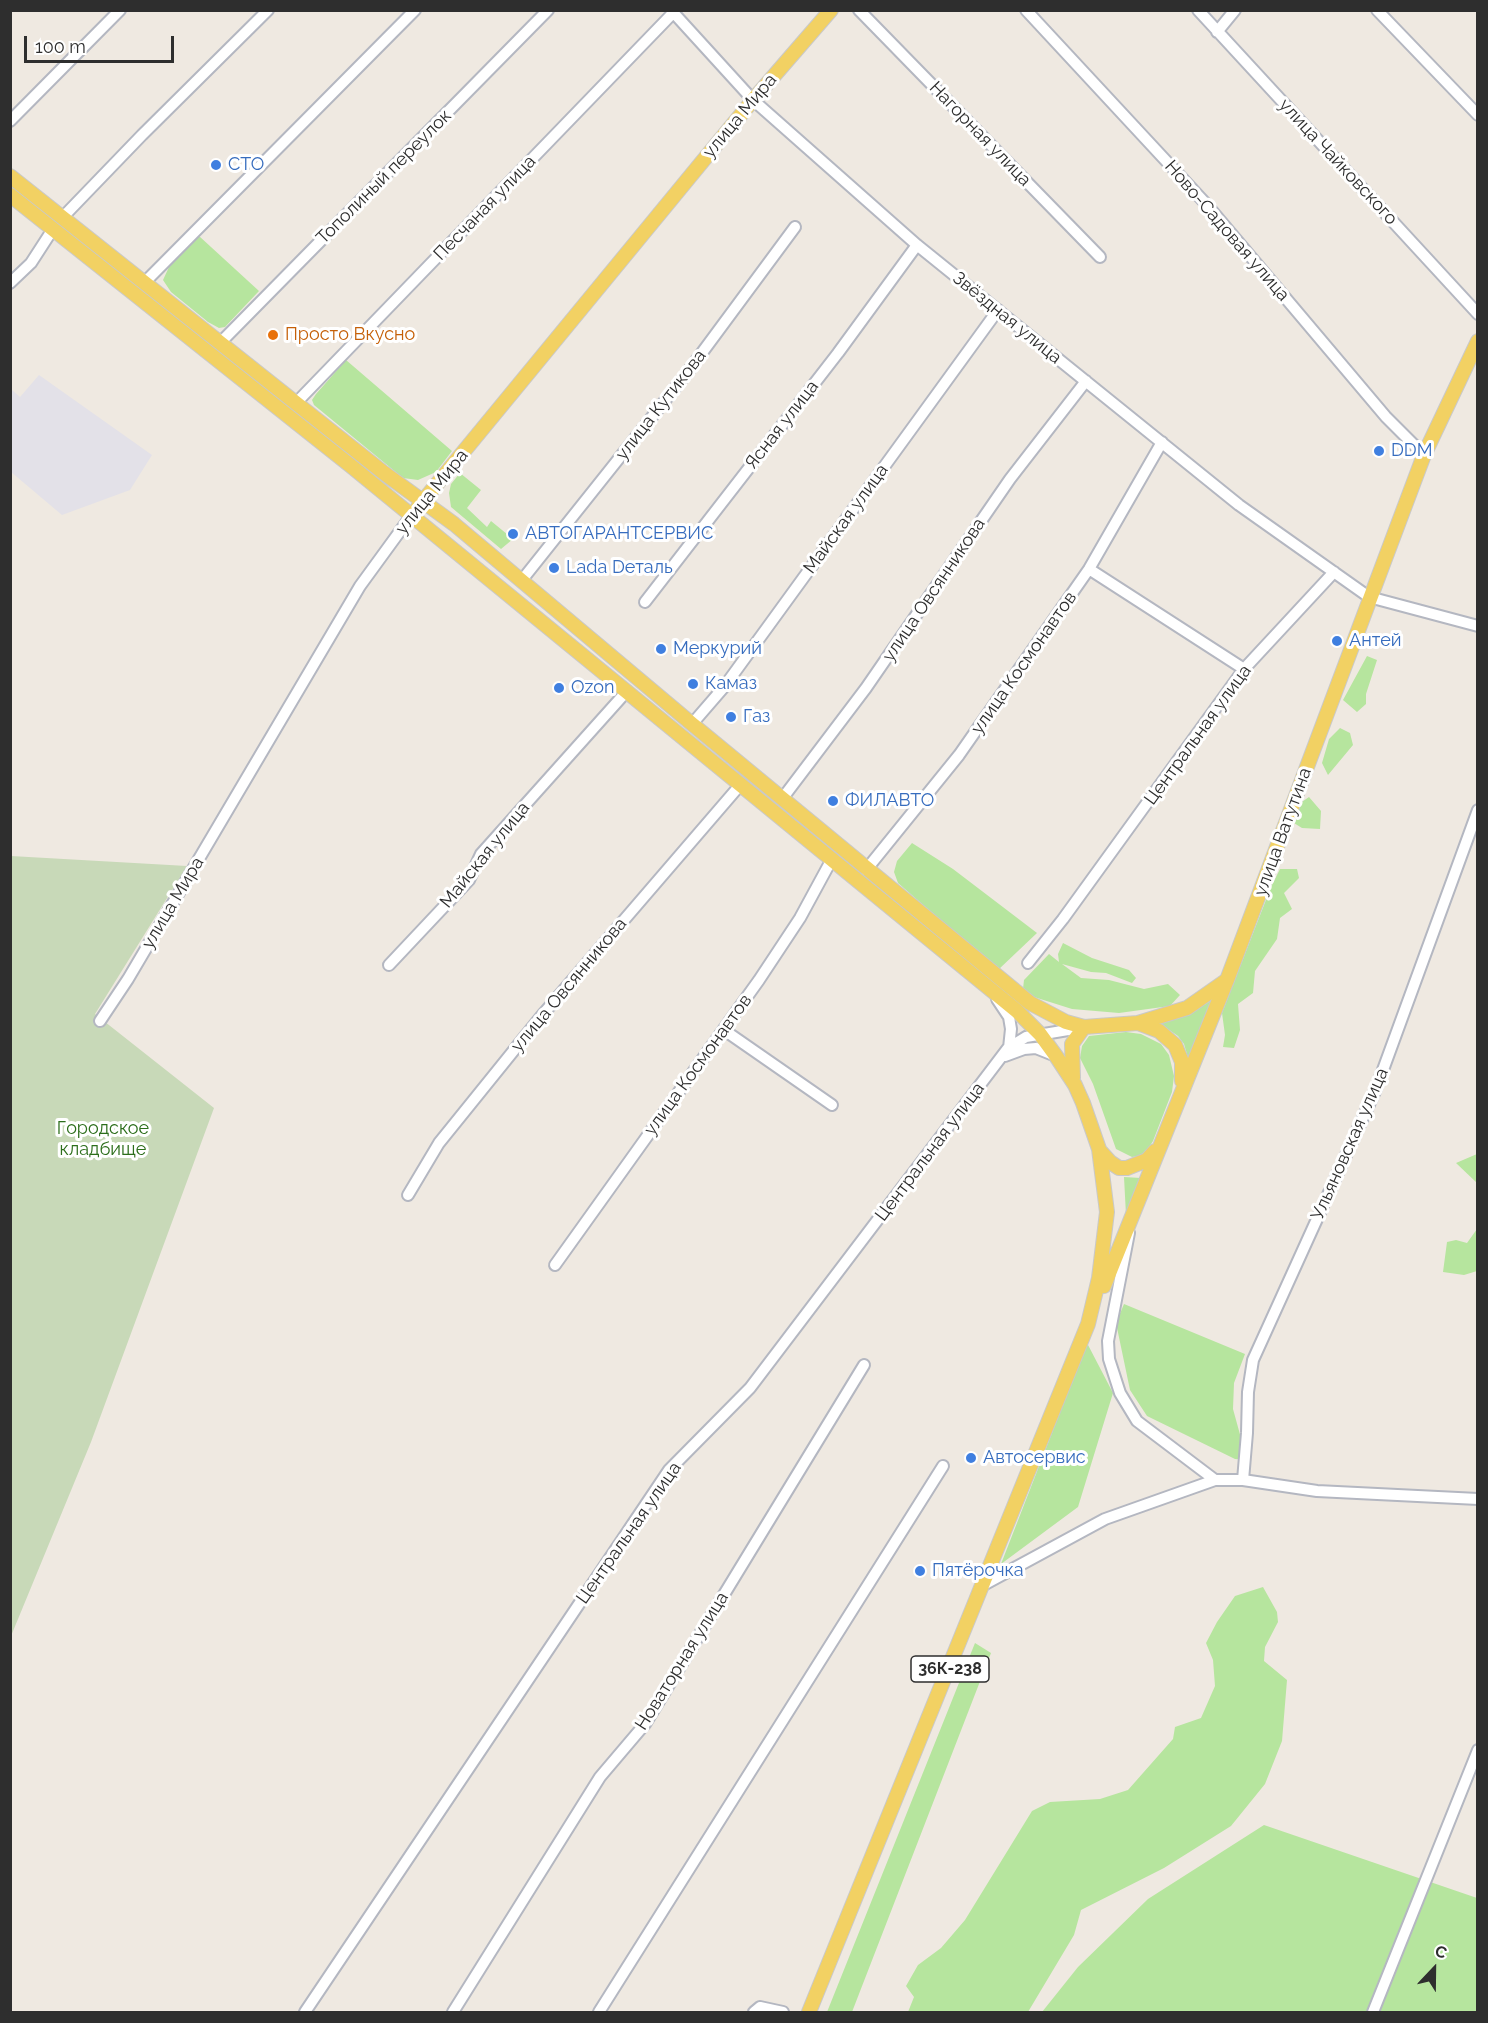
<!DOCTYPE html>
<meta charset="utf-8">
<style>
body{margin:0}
#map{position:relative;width:1488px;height:2023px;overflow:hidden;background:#efe9e1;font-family:Raleway,sans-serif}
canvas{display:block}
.frame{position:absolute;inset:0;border:12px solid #2e2e2e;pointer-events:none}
.north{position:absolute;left:1404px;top:1939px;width:60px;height:60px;-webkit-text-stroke:4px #fff;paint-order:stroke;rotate:22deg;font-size:16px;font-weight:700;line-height:24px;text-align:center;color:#2e2e2e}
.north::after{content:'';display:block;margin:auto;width:21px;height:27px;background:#2e2e2e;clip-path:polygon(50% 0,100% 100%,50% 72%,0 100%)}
.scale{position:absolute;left:24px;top:36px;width:150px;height:27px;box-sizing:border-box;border:3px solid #2e2e2e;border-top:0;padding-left:8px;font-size:18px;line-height:21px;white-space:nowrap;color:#2e2e2e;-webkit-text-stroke:4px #fff;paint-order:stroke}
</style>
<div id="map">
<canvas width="1488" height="2023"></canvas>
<div class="frame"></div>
<div class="north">С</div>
<div class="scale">100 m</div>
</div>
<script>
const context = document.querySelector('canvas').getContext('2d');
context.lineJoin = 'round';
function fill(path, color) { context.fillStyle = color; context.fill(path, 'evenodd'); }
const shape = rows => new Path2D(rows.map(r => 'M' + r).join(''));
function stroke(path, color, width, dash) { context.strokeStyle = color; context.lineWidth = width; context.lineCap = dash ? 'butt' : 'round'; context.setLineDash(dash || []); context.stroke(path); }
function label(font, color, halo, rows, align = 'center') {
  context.font = font + ' Raleway,sans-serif'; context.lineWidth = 6; context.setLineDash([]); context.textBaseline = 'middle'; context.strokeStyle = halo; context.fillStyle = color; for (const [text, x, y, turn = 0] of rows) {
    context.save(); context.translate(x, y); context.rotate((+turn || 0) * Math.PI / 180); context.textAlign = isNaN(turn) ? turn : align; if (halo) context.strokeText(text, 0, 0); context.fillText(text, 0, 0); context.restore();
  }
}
fill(shape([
 [39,375,152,455,130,490,62,515,11,472,11,389,20,397]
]), '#e3e1e8');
fill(shape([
 [199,236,259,291,225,327,219,328,208,322,171,292,163,280,169,267],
 [346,360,452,451,436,472,418,480,403,478,314,405,312,400,316,394],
 [460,473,481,490,467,508,487,527,491,521,513,539,501,549,451,507,449,493,451,484],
 [1367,656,1377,660,1366,694,1366,704,1357,712,1343,700],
 [1340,728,1350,733,1353,745,1328,775,1322,763,1329,739],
 [1309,797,1321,811,1320,829,1302,828,1289,820,1293,808],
 [912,843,953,869,1037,933,998,970,898,883,894,872,897,861],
 [1280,869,1297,869,1299,878,1284,893,1292,909,1280,918,1277,939,1255,971,1253,993,1238,1004,1240,1030,1234,1048,1223,1047,1225,1035,1222,1013,1271,887],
 [1063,943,1092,958,1129,970,1136,978,1132,983,1106,973,1091,972,1062,964,1081,978,1109,980,1144,989,1168,984,1180,995,1170,1006,1119,1013,1072,1009,1034,997,1023,989,1024,980,1049,954,1059,962,1058,954],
 [1214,999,1189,1061,1184,1044,1178,1036,1165,1027,1156,1024,1192,1012],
 [1126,1032,1141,1034,1161,1044,1169,1055,1174,1076,1172,1092,1153,1141,1144,1155,1132,1157,1116,1149,1093,1084,1080,1058,1082,1046,1089,1036],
 [1477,1154,1477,1183,1456,1163],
 [1124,1177,1141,1178,1126,1215],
 [1477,1229,1477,1271,1464,1275,1443,1272,1447,1242,1456,1240,1467,1243],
 [1124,1304,1245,1354,1234,1383,1233,1409,1247,1460,1235,1459,1147,1416,1130,1390,1116,1323],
 [1087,1343,1113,1393,1078,1507,1001,1564],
 [1263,1587,1277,1612,1278,1622,1265,1647,1264,1661,1287,1680,1282,1741,1265,1784,1231,1826,1164,1868,1081,1910,1074,1935,1028,2012,908,2012,914,1997,906,1986,918,1965,941,1948,965,1920,1032,1811,1050,1802,1100,1799,1128,1790,1173,1739,1175,1727,1201,1718,1215,1686,1213,1660,1206,1643,1217,1622,1235,1596],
 [975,1643,991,1653,852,2012,827,2012],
 [1264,1825,1477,1898,1477,2012,1042,2012,1078,1967,1148,1899]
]), '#b6e59e');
fill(shape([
 [11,856,187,866,95,1014,214,1108,91,1442,11,1636]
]), '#c8d9b8');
const minor = shape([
 [671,10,753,100,917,245,1239,505,1369,597,1478,626],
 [859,10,1100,257],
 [1026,10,1207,205,1386,417,1424,455],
 [1198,10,1478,314],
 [1377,10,1478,115],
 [1217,32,1235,10],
 [10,121,120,10],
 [62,218,142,135,268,10],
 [10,283,31,263,53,229],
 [144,283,415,10],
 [220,343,548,10],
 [296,403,673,13],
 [1089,569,1244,669],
 [522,580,687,373,795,227],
 [645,602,838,353,917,245],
 [692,724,724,687,998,310],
 [782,799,866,688,1010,479,1086,381],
 [866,870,959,755,1089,569,1162,442],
 [1028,963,1063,919,1244,669,1334,572],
 [389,965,469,880,481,854,627,691],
 [997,999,1009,1017,1011,1029,1009,1048],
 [100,1021,128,979,360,586,411,516],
 [724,1030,832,1105],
 [1005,1056,1024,1049,1036,1048,1056,1056],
 [408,1195,439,1143,544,1013,741,784],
 [1129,1233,1108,1341,1109,1359,1120,1393,1137,1421,1215,1480],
 [555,1265,759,980,800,918,832,859],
 [1243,1480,1247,1433,1248,1392,1253,1360,1376,1089,1478,810],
 [985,1584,1105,1519,1215,1480,1243,1480,1317,1491,1478,1499],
 [305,2012,669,1470,750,1388,1008,1048,1026,1037,1080,1028],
 [453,2012,600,1777,645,1724,864,1365],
 [599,2012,943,1466],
 [754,2012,760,2007,783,2012],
 [1373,2012,1478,1750]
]);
const major = shape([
 [10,176,384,473,454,524,692,724,1030,1003,1066,1022,1084,1027,1138,1023,1187,1008,1227,980],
 [10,195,351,466,1017,1011,1040,1034,1056,1056,1075,1085,1083,1103,1099,1149,1107,1212,1099,1278,1088,1324,809,2012],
 [418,507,753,100,831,10],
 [1138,1023,1159,1031,1175,1045,1182,1062,1182,1081],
 [1073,1078,1072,1044,1084,1027],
 [1100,1151,1110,1162,1119,1168,1127,1168,1147,1160,1155,1151],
 [1104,1286,1227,980,1424,455,1478,341]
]);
stroke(minor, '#b4b7c1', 14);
stroke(major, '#c9c9c9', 16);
stroke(minor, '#fff', 10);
stroke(major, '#f2d163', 14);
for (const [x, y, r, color] of [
 [216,165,6,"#3f7fe0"],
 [273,335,6,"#e8710a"],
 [1379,451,6,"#3f7fe0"],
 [513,534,6,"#3f7fe0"],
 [554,568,6,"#3f7fe0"],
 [1337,641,6,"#3f7fe0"],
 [661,649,6,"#3f7fe0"],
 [693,684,6,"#3f7fe0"],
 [559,688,6,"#3f7fe0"],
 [731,717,6,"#3f7fe0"],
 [833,801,6,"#3f7fe0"],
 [971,1458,6,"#3f7fe0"],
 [920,1571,6,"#3f7fe0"]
]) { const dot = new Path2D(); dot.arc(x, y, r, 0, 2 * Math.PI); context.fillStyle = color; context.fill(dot); stroke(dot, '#fff', 2); }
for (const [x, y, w] of [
 [950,1669,78]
]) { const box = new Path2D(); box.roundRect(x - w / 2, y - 13, w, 26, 4.5); context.fillStyle = '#fff'; context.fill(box); stroke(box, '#2e2e2e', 1.5); }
label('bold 16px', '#2e2e2e', null, [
 ["36К-238",950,1669]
]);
label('18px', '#2e2e2e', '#fff', [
 ["улица Мира",740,116,-50],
 ["Нагорная улица",980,134,46],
 ["улица Чайковского",1338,162,47],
 ["Тополиный переулок",384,177,-45],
 ["Песчаная улица",485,208,-46],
 ["Ново-Садовая улица",1227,231,49],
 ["Звёздная улица",1007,318,39],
 ["улица Кутикова",661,405,-52],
 ["Ясная улица",782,425,-52],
 ["улица Мира",432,492,-51],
 ["Майская улица",846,519,-54],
 ["улица Овсянникова",934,590,-56],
 ["улица Космонавтов",1024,663,-55],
 ["Центральная улица",1198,735,-54],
 ["улица Ватутина",1283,832,-70],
 ["Майская улица",485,855,-51],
 ["улица Мира",173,903,-59],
 ["улица Овсянникова",569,985,-50],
 ["улица Космонавтов",698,1065,-54],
 ["Ульяновская улица",1350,1144,-66],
 ["Центральная улица",930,1152,-53],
 ["Центральная улица",629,1533,-55],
 ["Новаторная улица",682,1661,-58]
]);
label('18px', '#366cbe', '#fff', [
 ["СТО",228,165],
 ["DDM",1391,451],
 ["АВТОГАРАНТСЕРВИС",525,534],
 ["Lada Dеталь",566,568],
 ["Антей",1349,641],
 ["Меркурий",673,649],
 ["Камаз",705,684],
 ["Ozon",571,688],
 ["Газ",743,717],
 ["ФИЛАВТО",845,801],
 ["Автосервис",983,1458],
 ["Пятёрочка",932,1571]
], 'left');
label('18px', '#c56008', '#fff', [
 ["Просто Вкусно",285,335]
], 'left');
label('18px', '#2c6e1b', '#fff', [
 ["Городское",103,1129],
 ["кладбище",103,1150]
]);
</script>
